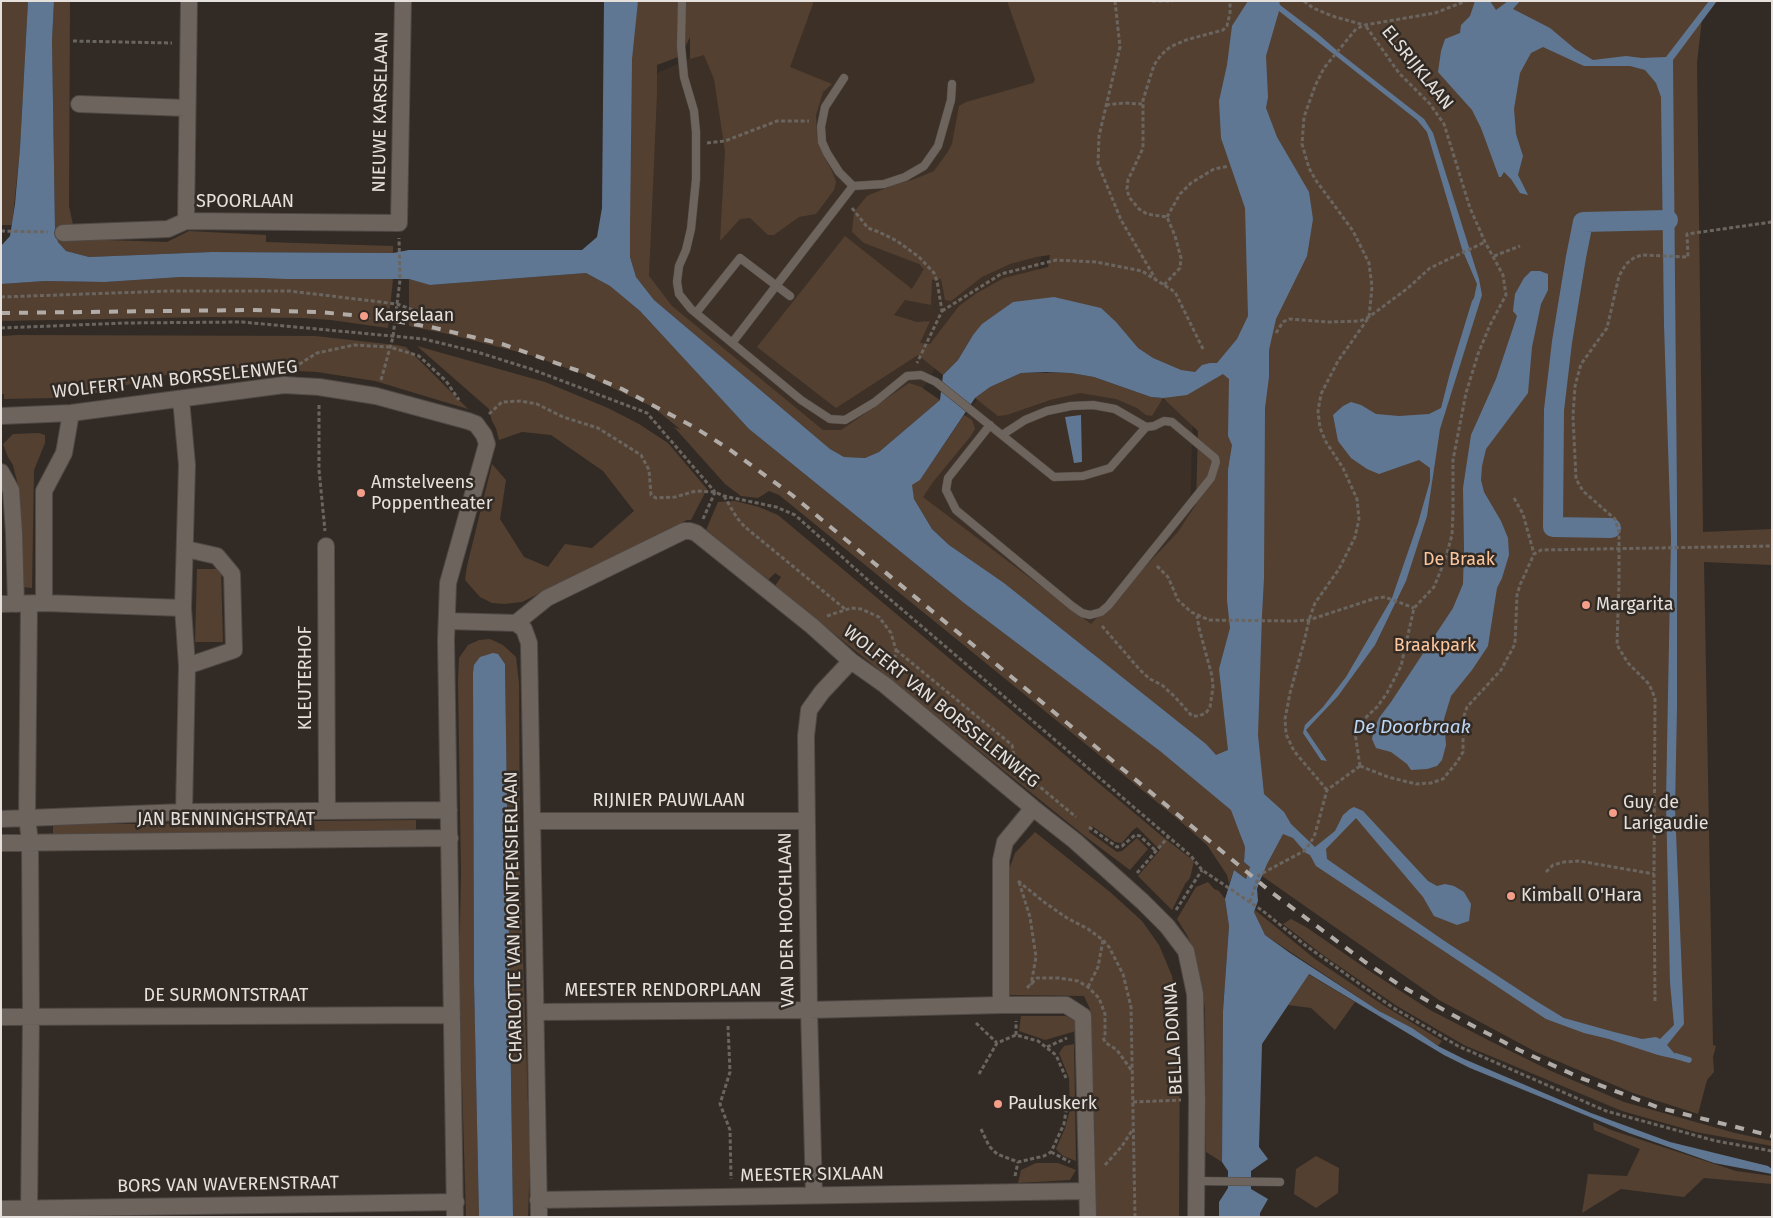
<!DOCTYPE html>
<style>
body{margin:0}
#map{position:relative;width:1773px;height:1218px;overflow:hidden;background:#322b25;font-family:"Fira Sans",sans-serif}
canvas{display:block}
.frame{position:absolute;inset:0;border:2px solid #e5e0dc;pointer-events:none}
</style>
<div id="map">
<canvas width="1773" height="1218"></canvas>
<div class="frame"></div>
</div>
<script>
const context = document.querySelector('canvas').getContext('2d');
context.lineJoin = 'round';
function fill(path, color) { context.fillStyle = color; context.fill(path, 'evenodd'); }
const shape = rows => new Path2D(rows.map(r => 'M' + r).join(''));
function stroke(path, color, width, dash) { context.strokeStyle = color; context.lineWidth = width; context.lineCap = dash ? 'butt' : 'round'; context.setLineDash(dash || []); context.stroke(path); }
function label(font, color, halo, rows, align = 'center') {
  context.font = font + ' "Fira Sans",sans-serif'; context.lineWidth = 5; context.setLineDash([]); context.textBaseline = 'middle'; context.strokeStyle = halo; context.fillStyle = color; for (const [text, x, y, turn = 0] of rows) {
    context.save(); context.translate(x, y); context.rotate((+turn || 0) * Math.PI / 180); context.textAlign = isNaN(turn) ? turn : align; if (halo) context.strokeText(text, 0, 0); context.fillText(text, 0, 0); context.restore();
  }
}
fill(shape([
 [719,1,1063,1,1052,204,1035,287,941,358,891,443,852,470,608,262,613,93,691,58],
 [1077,377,1193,408,1190,520,1062,681,908,496,989,383]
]), '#3d3026');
fill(shape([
 [2,1,28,1,20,148,12,225,1,225],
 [54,1,70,1,69,206,76,239,167,242,189,231,266,235,266,242,393,246,393,253,212,252,89,257,66,251,58,242,55,229,52,41],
 [608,1,814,1,790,67,832,84,823,92,816,115,817,139,824,157,832,171,836,182,834,190,816,214,799,217,774,235,768,235,750,218,740,219,720,241,725,151,714,79,704,55,690,59,690,37,681,56,657,65,657,94,649,276,672,306,823,430,841,430,909,383,921,387,940,400,879,452,865,458,844,457,830,449,654,300,636,277,630,257,630,227],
 [1007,1,1716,1,1702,18,1697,63,1703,532,1772,529,1772,565,1704,562,1713,1045,1716,1046,1713,1057,1714,1072,1707,1080,1698,1114,1633,1093,1536,1052,1439,1000,1262,876,1241,837,1245,847,1244,862,1250,867,1246,879,1234,870,1229,884,1227,875,1207,845,1174,816,779,495,769,491,758,498,741,496,725,484,674,427,681,430,653,407,583,374,530,355,448,334,409,326,409,279,431,285,586,273,610,286,640,311,749,429,964,603,1071,683,1093,654,1004,583,949,545,932,529,914,499,911,485,920,480,964,415,972,420,975,429,970,437,933,482,923,497,1091,624,1178,532,1196,504,1198,431,1163,398,1152,416,1146,415,1137,408,1116,399,1080,393,1050,400,1007,415,998,416,975,398,990,387,1021,373,1071,373,1094,377,1151,397,1163,398,1013,302,973,335,958,360,943,375,918,355,836,408,757,347,845,236,912,289,924,269,919,264,864,243,852,232,854,212,867,196,896,184,912,180,934,171,947,153,952,144,959,106,966,102,1033,83,1035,80],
 [1050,255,1048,267,1004,278,977,293,959,306,930,344,920,343,930,321,917,322,894,315,905,300,931,305,932,280,941,279,945,300,951,301,982,277,1010,264,1036,257],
 [181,277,393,279,388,328,331,320,303,318,211,317,1,321,1,284,45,281,105,282],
 [18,335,315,336,396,345,406,347,468,409,375,381,317,372,235,368,177,372,88,395,54,395,54,398,4,399,4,394,1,394,1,336],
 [417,346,545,382,608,408,639,424,668,443,707,489,691,520,687,520,522,602,504,604,492,603,480,597,465,580,467,566,492,464,506,480,500,519,524,557,548,567,565,544,592,548,634,511,603,471,551,435,522,432,499,440,496,428,492,421,489,409],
 [39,433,45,435,45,443,34,470,32,588,21,587,18,485,13,465,8,457,3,444,13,434],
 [735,501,759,507,778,515,1163,837,1194,861,1190,878,1185,884,1172,910,1138,876,1160,850,1137,827,1132,831,1122,843,1115,842,1092,826,1089,832,1117,852,1122,851,1137,838,1148,849,1130,870,1086,837,775,586,781,577,775,573,768,580,706,530,718,502],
 [197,569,221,569,223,642,195,642],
 [490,639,503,645,516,657,519,683,520,871,530,1162,528,1217,513,1217,505,664,497,654,473,676,474,982,479,1217,466,1217,459,979,461,873,458,681,459,658,468,645,479,640],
 [416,820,416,831,315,833,314,821],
 [310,821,310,833,53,836,53,824,141,824],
 [1035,832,1110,892,1142,921,1159,945,1172,976,1180,1021,1179,1217,1095,1217,1095,1139,1090,1009,1084,996,1007,995,1005,881,1015,853],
 [1208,882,1214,889,1219,891,1225,899,1229,926,1223,1011,1222,1162,1206,1152,1205,1008,1195,954,1187,935,1177,919,1196,887],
 [1255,910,1315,959,1383,1005,1442,1041,1438,1046,1379,1011,1265,935,1254,912],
 [1291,919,1306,927,1371,972,1430,1010,1490,1041,1551,1071,1624,1102,1735,1133,1772,1141,1772,1146,1696,1132,1622,1111,1464,1045,1397,1006,1323,955,1283,924],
 [1308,974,1355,1002,1335,1030,1311,1008,1288,1005],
 [1021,1016,1066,1016,1078,1022,1076,1031,1045,1040,1019,1031],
 [1074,1044,1076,1161,1063,1156,1056,1149,1065,1128,1070,1110,1069,1078,1059,1053,1064,1046],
 [1593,1122,1611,1130,1736,1171,1772,1176,1772,1184,1704,1178,1684,1197,1621,1189,1582,1213,1588,1174,1627,1176,1640,1149,1594,1130],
 [1316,1156,1339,1168,1338,1193,1316,1208,1294,1194,1296,1169],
 [1036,1163,1058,1163,1076,1170,1070,1180,1018,1183,1021,1170]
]), '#534031');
fill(shape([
 [28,1,54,1,52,41,55,229,58,242,66,251,89,257,212,252,393,253,409,250,582,250,597,237,602,208,604,1,638,1,632,59,630,227,630,257,636,277,654,300,830,449,844,457,865,458,879,452,940,400,943,375,958,360,973,335,982,324,1013,302,1054,297,1101,308,1116,322,1138,348,1153,358,1181,370,1195,372,1202,365,1210,363,1217,363,1237,339,1248,316,1245,208,1221,138,1219,101,1227,65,1232,26,1248,1,1279,1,1280,5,1318,34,1341,54,1424,119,1433,133,1479,279,1482,295,1440,429,1427,516,1406,581,1375,645,1338,696,1306,730,1327,761,1321,760,1303,733,1305,725,1323,707,1346,677,1392,598,1418,523,1430,481,1430,468,1419,460,1379,474,1367,469,1351,458,1338,441,1333,415,1343,406,1351,402,1361,405,1376,414,1399,416,1429,414,1441,408,1450,373,1472,301,1474,298,1477,284,1462,249,1427,132,1417,120,1279,11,1266,56,1268,97,1266,108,1277,137,1309,192,1313,219,1307,256,1276,319,1269,350,1269,377,1265,408,1264,578,1262,615,1258,735,1264,794,1284,812,1291,824,1315,847,1335,831,1343,815,1350,809,1354,807,1363,811,1428,881,1437,886,1445,884,1454,886,1464,892,1471,904,1469,921,1457,925,1434,916,1423,897,1356,818,1326,849,1327,859,1443,940,1536,1001,1564,1018,1614,1032,1642,1039,1656,1037,1660,1039,1674,1025,1670,983,1666,800,1671,538,1664,325,1661,97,1656,83,1645,70,1630,66,1584,66,1543,47,1531,53,1520,73,1514,109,1516,134,1523,156,1518,175,1528,195,1520,193,1511,179,1504,172,1501,177,1499,177,1481,128,1472,110,1438,72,1441,51,1445,39,1460,33,1461,25,1470,16,1475,1,1490,1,1496,10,1508,1,1520,1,1513,9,1550,28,1575,49,1593,60,1626,56,1642,58,1666,57,1709,1,1717,1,1673,60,1677,498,1677,707,1675,809,1684,1024,1667,1045,1674,1053,1684,1057,1680,1060,1658,1055,1609,1039,1584,1033,1546,1019,1316,866,1310,855,1306,853,1293,838,1283,834,1267,864,1259,883,1257,889,1258,901,1254,912,1265,935,1290,953,1379,1011,1412,1028,1438,1046,1464,1059,1591,1113,1670,1142,1768,1166,1772,1169,1772,1174,1714,1163,1629,1133,1470,1068,1444,1055,1309,974,1262,1044,1259,1147,1268,1159,1251,1171,1251,1189,1268,1199,1260,1213,1260,1217,1219,1217,1219,1202,1228,1188,1228,1171,1222,1162,1223,1011,1229,926,1225,899,1234,870,1246,879,1250,867,1244,862,1245,847,1231,810,1160,751,964,603,749,429,640,311,610,286,586,273,430,285,409,279,287,279,263,278,181,277,105,282,45,281,1,284,1,246,10,236,15,204,20,148],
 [1046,372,1071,373,1094,377,1151,397,1163,398,1187,395,1223,374,1229,379,1228,436,1232,445,1228,470,1227,600,1230,628,1219,669,1228,750,1216,755,1206,744,1004,583,949,545,932,529,914,499,912,485,920,480,975,398,990,387,1021,373],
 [1531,271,1540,271,1548,274,1548,290,1541,304,1532,347,1528,393,1486,449,1482,466,1481,480,1484,492,1501,521,1508,538,1509,555,1502,578,1497,588,1488,646,1472,670,1451,696,1444,719,1446,745,1442,760,1437,766,1427,769,1411,770,1407,764,1391,752,1376,748,1372,739,1374,729,1379,718,1391,702,1453,608,1463,584,1464,548,1463,488,1471,435,1496,379,1517,316,1513,311,1515,294,1524,278],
 [1081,415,1082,462,1074,463,1065,417],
 [493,653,498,654,505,664,513,1217,479,1217,474,982,473,673,474,665,480,657]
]), '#607794');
stroke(shape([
 [1676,1056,1689,1060]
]), '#607794', 5.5);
stroke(shape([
 [1611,528,1553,527,1554,410,1562,342,1576,257,1583,222,1668,220]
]), '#607794', 20);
const service = shape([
 [682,1,681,46,684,77,694,111,696,132,696,179,691,229,686,250,679,266,677,282,679,294,691,309,801,400,830,419,845,420,875,402,907,376,921,375,936,382,1054,477,1083,476,1110,468,1146,427],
 [844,78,825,107,821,127,822,142,827,153,839,172,853,186,884,184,905,177,924,166,938,146,951,100,952,84],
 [696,313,740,258,790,296],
 [732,343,853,186],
 [990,425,948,478,946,490,956,510,1072,606,1082,613,1090,615,1101,612,1108,606,1211,478,1216,462,1215,458,1172,422,1164,421,1154,426,1146,427,1115,409,1093,405,1071,406,1047,411,1025,420,1002,435],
 [1196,1181,1280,1182]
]);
const minor = shape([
 [79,104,186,108],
 [186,221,189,1],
 [63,233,168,229,186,221,399,223,403,1],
 [181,399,187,465,183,608,187,666,184,812],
 [1,416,71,413,284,385,319,387,376,396,468,421,476,424,484,435,487,444,448,583,446,640,455,1217],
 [1,472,11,490,14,533,16,604],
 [326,546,327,810],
 [186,549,217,556,232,574,234,650,187,666],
 [44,603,44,491,64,453,71,413],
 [1,604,44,603,183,608],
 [29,604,27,818,30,841,31,1016,29,1217],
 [447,621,516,623,524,629,529,643,539,1217],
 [516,623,547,598,684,531,690,531,696,533,812,626,851,661,885,685,1033,808,1005,842,1001,860,1001,1005,1066,1005,1083,1016,1088,1217],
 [1033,808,1075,841,1143,902,1167,926,1186,951,1195,994,1197,1099,1196,1217],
 [1,819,184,812,449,810],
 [532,821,806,821],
 [1,843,450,838],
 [536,1012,809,1010,1001,1005],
 [1,1017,452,1015],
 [814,1194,809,1010,806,736,809,710,822,692,851,661],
 [538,1200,1087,1191],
 [1,1209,456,1202]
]);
stroke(service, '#4f4844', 9);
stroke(minor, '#4f4844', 18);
stroke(shape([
 [1115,1,1120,47,1099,136,1098,164,1121,220,1155,278],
 [1152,1,1173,1],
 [1304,1,1313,8,1332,16,1364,25],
 [73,41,172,43],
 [1106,105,1124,103,1142,104],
 [707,143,725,141,777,121,809,121],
 [852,208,868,228,879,232,897,241,919,257,934,273,937,281,942,311,917,363],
 [1167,217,1180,194,1191,183,1214,169,1229,166],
 [1,231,48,232],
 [1494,256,1520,246],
 [1164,285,1180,268,1181,258,1175,236,1167,217,1147,214,1139,209,1129,197,1127,189,1128,180,1143,148,1143,100,1154,65,1161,55,1170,47,1186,40,1223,30,1227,26,1230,13,1230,1],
 [1,297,170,291,290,291,397,304,438,319],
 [942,311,1001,274,1056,260,1096,262,1142,271,1175,292,1203,349],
 [1,328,125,323,242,322,424,339,477,352,531,369,647,413,715,492],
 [1276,333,1283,322,1289,319,1329,322,1360,321,1369,317,1408,288,1430,268,1485,242],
 [295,369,298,365,317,353,354,345,390,347,419,356,446,381,459,400],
 [381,380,393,337,395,320,400,280,399,238],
 [319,405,319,470,325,531],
 [489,414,502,402,520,401,537,404,563,417,598,428,641,455,649,470,651,495,656,498,675,497,696,491,715,492,724,496,776,507,795,515,878,589,1191,856,1202,870,1263,911,1305,945,1392,1007,1458,1046,1606,1111,1716,1141,1772,1151],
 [724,496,737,518,745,527,845,609],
 [1514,498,1523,514,1534,554],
 [703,519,715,492],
 [1157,566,1168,577,1178,600,1191,612,1209,620,1292,621,1309,620,1376,598,1385,597,1414,608],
 [827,616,851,608,861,609,879,617,891,633,896,650,893,670],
 [1102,626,1140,670,1150,679,1162,685,1175,697,1192,716,1199,716,1206,713,1210,707,1213,687,1212,676,1199,628,1197,616],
 [896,650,1012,745,1014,756,1010,762,1076,817],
 [1360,766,1355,733,1360,723,1377,707,1387,693,1401,666,1414,608,1434,587,1445,560,1452,535,1453,512,1453,460,1466,393,1478,354,1490,325,1506,295,1503,275,1485,242,1470,208,1444,124,1430,104,1399,73,1365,25],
 [1360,766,1388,777,1416,784,1431,783,1443,779,1457,762,1463,752,1463,719,1467,707,1501,670,1515,644,1517,595,1520,585,1534,554,1541,550,1772,546],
 [1327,790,1294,751,1286,734,1285,719,1290,693,1304,642,1309,620,1315,603,1339,569,1355,537,1359,519,1357,499,1343,468,1326,442,1320,428,1318,411,1321,394,1338,361,1369,317,1372,287,1369,263,1353,231,1315,179,1309,168,1302,144,1304,117,1315,86,1324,68,1356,29,1365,25,1435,13,1466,1],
 [1089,827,1117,847,1122,846,1135,835,1140,836,1156,851],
 [1546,872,1553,865,1564,862,1579,861,1654,874],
 [1137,873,1169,836],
 [1018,881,1044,902,1067,918,1088,929,1103,940,1109,947,1123,974,1131,1007,1135,1217],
 [1019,882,1030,917,1036,957,1031,985],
 [1250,902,1259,875,1304,851,1311,842,1315,834,1327,790,1360,766],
 [1176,910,1202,870],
 [1088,987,1098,967,1103,940],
 [1027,988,1037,978,1059,978,1078,981,1088,987,1099,998,1105,1014,1105,1038],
 [1655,1001,1654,874,1655,698,1649,684,1628,663,1617,645,1619,582,1619,532,1615,519,1583,491,1576,479,1573,416,1575,386,1581,364,1607,328,1619,276,1626,264,1635,257,1643,255,1688,257,1687,234,1772,222],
 [976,1023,997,1043],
 [728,1026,730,1072,720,1104,730,1130,731,1179],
 [1016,1035,1016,1021],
 [1103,1038,1106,1043,1117,1050,1132,1071],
 [1047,1047,1067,1038],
 [979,1074,997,1043,1016,1035,1038,1041,1056,1055,1066,1078],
 [1133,1102,1181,1100],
 [981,1129,989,1146,997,1154,1018,1162,1044,1156,1051,1152,1064,1124,1066,1111],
 [1051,1152,1070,1162],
 [1105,1165,1122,1146,1133,1129],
 [1015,1176,1018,1162]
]), '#6b6560', 3, [4, 2.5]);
stroke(service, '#6d645e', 8);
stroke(minor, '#6d645e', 16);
stroke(shape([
 [1,313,250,310,318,312,364,316,431,327,502,344,579,371,622,389,694,427,729,449,792,495,1271,892,1365,962,1401,986,1462,1020,1519,1050,1581,1078,1660,1108,1772,1136]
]), '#b1aca7', 4, [9, 9]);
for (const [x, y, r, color] of [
 [364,316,5,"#f49e89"],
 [361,493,5,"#f49e89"],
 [1586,605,5,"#f49e89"],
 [1613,813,5,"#f49e89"],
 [1511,896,5,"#f49e89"],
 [998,1104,5,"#f49e89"]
]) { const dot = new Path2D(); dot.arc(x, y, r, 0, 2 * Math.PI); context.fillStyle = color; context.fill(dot); stroke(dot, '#322b25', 2); }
label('18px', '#e5e0dc', '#322b25', [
 ["ELSRIJKLAAN",1417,68,51],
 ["NIEUWE KARSELAAN",381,112,-89],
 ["SPOORLAAN",245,202],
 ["WOLFERT VAN BORSSELENWEG",175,380,-6],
 ["KLEUTERHOF",306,678,-90],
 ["WOLFERT VAN BORSSELENWEG",941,707,39],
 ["RIJNIER PAUWLAAN",669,801],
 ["JAN BENNINGHSTRAAT",226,820],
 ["CHARLOTTE VAN MONTPENSIERLAAN",514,917,-91],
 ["VAN DER HOOCHLAAN",787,920,-91],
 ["MEESTER RENDORPLAAN",663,991],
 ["DE SURMONTSTRAAT",226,996],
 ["BELLA DONNA",1174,1039,-93],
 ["MEESTER SIXLAAN",812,1175,-1],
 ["BORS VAN WAVERENSTRAAT",228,1185,-1]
]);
label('18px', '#e5e0dc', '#322b25', [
 ["Karselaan",374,316],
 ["Amstelveens",371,483],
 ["Poppentheater",371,504],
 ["Margarita",1596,605],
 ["Guy de",1623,803],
 ["Larigaudie",1623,824],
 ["Kimball O'Hara",1521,896],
 ["Pauluskerk",1008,1104]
], 'left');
label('18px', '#fdc69c', '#322b25', [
 ["De Braak",1459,560],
 ["Braakpark",1435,646]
]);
label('italic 19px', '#bed6f5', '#322b25', [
 ["De Doorbraak",1412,728]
]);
</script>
